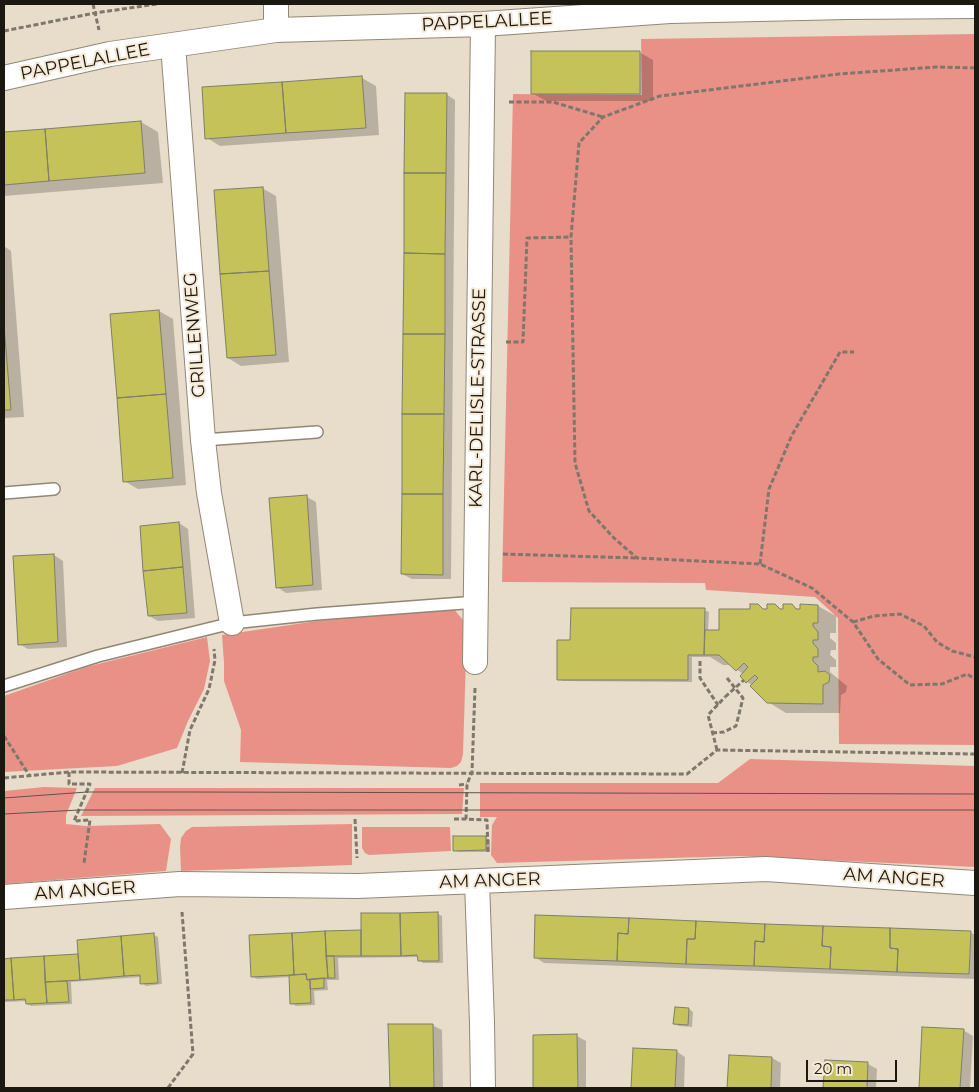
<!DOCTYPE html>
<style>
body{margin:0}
#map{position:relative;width:979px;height:1092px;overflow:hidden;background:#e8ddca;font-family:Montserrat,sans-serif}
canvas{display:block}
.frame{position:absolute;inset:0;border:5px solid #1b1711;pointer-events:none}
.scale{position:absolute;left:806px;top:1060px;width:91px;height:22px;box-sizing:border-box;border:2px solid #1b1711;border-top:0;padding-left:6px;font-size:15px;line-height:18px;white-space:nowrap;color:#1b1711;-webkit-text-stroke:4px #f6ead7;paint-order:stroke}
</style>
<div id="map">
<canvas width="979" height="1092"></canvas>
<div class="frame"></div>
<div class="scale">20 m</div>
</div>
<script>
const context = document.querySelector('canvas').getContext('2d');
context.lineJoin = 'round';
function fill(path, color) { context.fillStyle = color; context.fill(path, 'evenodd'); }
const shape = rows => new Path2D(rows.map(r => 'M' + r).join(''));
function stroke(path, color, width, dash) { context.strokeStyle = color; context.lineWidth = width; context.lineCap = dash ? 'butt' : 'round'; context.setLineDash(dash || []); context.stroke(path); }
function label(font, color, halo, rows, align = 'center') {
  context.font = font + ' Montserrat,sans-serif'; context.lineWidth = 4; context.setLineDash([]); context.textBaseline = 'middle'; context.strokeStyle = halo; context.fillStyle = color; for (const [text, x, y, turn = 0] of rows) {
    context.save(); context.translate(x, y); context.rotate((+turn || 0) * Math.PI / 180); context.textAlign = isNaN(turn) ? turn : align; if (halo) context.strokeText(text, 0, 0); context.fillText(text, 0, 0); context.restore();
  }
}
fill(shape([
 [975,34,975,745,839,744,838,618,815,597,706,590,705,583,502,582,513,94,642,95,641,39],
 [453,608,467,625,463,754,461,762,457,766,451,768,240,762,241,730,224,681,224,663,222,635,317,621],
 [207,637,210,661,204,689,188,721,177,748,117,766,4,772,4,696,86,667],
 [750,759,975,766,975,867,739,856,497,863,491,855,492,825,497,817,480,817,480,783,718,783],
 [44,787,77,788,66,815,66,824,86,826,160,824,171,839,166,871,4,884,4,791],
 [95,788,464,788,462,814,81,816],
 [352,824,352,865,181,871,180,847,181,838,186,831,192,827],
 [362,827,450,827,451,851,369,855,365,853,362,848]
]), '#ea9187');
fill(shape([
 [639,52,653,60,653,101,546,101,532,93],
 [362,78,376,86,379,135,220,146,207,138,203,89],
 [446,94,455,100,451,579,412,579,402,574],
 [141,122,158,132,163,183,4,196,4,134],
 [262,188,276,196,289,362,241,366,228,358],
 [4,246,11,251,24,417,4,418],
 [159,311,173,319,186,485,138,489,124,481,112,315],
 [307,497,316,502,322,590,286,593,277,587],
 [179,523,188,529,195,618,158,621,149,616],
 [54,555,63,561,67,647,28,649,19,644],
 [775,605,784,611,792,606,801,611,801,606,818,606,836,616,836,633,830,633,830,638,836,643,836,650,831,650,830,655,836,660,836,667,830,667,830,672,847,686,846,692,841,695,840,713,786,713,768,702,752,685,747,682,743,674,731,665,723,665,710,657,692,657,692,682,563,681,558,679,572,641,704,610,709,612,708,631,720,631,758,606,765,610],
 [485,837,490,840,490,852,458,852,454,850],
 [438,914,442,916,443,963,423,963,419,960,419,957,338,958,339,980,327,980,328,990,314,991,315,1005,296,1006,291,1003,290,977,257,979,253,977,362,931],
 [970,932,975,935,975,979,544,963,535,957],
 [154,935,158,937,162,984,146,986,142,983,141,977,71,982,72,1004,31,1006,27,1004,27,1001,4,1002,4,960,80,956],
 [676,1009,689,1009,693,1012,692,1027,679,1026,675,1024],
 [432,1025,442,1030,443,1088,391,1088,390,1026],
 [923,1028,963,1030,973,1036,970,1088,920,1088],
 [534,1036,577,1036,586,1041,586,1088,535,1088],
 [635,1049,676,1051,685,1057,684,1088,632,1088],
 [730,1056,772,1058,781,1063,780,1088,729,1088],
 [826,1061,868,1064,877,1069,876,1088,825,1088]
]), '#0003');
const building = shape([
 [531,51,640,51,640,94,531,94,531,51],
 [362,76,366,128,286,133,282,82,362,76],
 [282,82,286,133,205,139,202,87,282,82],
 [405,93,447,93,446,173,404,173,405,93],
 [141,121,145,173,49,181,45,129,141,121],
 [45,129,49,181,4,185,4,132,45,129],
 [404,173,446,173,445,254,404,253,404,173],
 [263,187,269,271,220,274,214,190,263,187],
 [404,253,445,254,445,334,403,334,404,253],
 [269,271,276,355,227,358,220,274,269,271],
 [159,310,166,394,117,398,110,314,159,310],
 [4,326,11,410,4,410,4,326],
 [403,334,445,334,444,414,402,414,403,334],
 [166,394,173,478,123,482,117,398,166,394],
 [402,414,444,414,443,494,402,494,402,414],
 [402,494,443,494,443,575,401,574,402,494],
 [307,495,313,585,276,588,269,498,307,495],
 [179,522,183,567,143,571,140,526,179,522],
 [54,554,58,642,18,645,13,556,54,554],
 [183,567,187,613,148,616,143,571,183,567],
 [750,604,758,604,763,609,767,609,767,604,775,604,780,609,783,609,783,604,792,604,796,609,800,609,800,604,818,605,818,623,813,623,813,626,818,632,818,640,813,640,813,643,818,649,818,657,813,657,813,661,818,666,818,672,825,671,830,675,829,682,823,685,823,704,767,703,750,686,758,678,755,675,746,683,740,676,748,667,744,663,736,671,719,655,704,655,705,630,719,630,719,609,750,609,750,604],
 [571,608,705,608,704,655,688,655,688,680,557,680,557,640,570,640,571,608],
 [453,836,486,836,486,850,453,851,453,836],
 [438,912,439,961,418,961,417,955,401,956,400,913,438,912],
 [361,913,400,913,401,956,361,956,361,913],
 [535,915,629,918,628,934,618,933,617,961,534,958,535,915],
 [629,918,696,921,695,939,687,939,686,964,617,961,618,933,628,934,629,918],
 [696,921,765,924,764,942,755,941,754,966,686,964,687,939,695,939,696,921],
 [765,924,823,926,822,946,831,947,830,969,754,966,755,941,764,942,765,924],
 [823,926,890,928,890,948,898,949,897,972,830,969,831,947,822,946,823,926],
 [890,928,971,931,969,974,897,972,898,949,890,948,890,928],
 [361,930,361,956,326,956,325,931,361,930],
 [325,931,328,978,307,980,306,974,294,975,292,933,325,931],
 [154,933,158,983,140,984,140,975,124,976,121,936,154,933],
 [292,933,294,975,251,977,249,935,292,933],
 [121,936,124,976,80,980,77,940,121,936],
 [78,954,80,980,45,982,44,956,78,954],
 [44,956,47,1003,26,1004,25,999,14,1000,11,958,44,956],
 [326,956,334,956,335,978,328,978,326,956],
 [11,958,14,1000,4,1000,4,959,11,958],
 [306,974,307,980,310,979,311,1003,290,1004,289,975,306,974],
 [324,978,324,988,310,989,310,979,324,978],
 [67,981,69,1002,47,1003,45,982,67,981],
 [675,1007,689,1008,688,1025,673,1024,675,1007],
 [388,1024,433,1024,434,1088,390,1088,388,1024],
 [922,1027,964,1029,960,1088,919,1088,922,1027],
 [577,1034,578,1088,533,1088,533,1035,577,1034],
 [633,1048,677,1050,675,1088,631,1088,633,1048],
 [729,1055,772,1057,771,1088,727,1088,729,1055],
 [825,1060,868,1062,867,1088,823,1088,825,1060]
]);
fill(building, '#c4c259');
stroke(building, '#7e7e6b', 1);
const service = shape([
 [203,440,317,432],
 [4,493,54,489],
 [4,686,98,656,232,623,317,614,477,602]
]);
const minor = shape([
 [276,4,276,30],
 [173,45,203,440,209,493,232,623],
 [4,78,110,54,276,30,483,24,670,11,847,7,975,6],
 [475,662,483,24],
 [477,882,482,1023,483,1088],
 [4,897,180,884,358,886,766,869,975,883]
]);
stroke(service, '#928776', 14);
stroke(minor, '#928776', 26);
stroke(shape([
 [93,4,99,30],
 [4,31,95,13,157,4],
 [975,68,936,67,839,74,660,96,603,117,579,143,571,237,575,463,589,511,614,538,637,558,760,564,812,588,853,622,878,659,910,685,942,684,967,674,975,679],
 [509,102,553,102,603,117],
 [506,342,523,342,527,238,571,237],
 [503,554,636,558],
 [760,564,769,489,792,435,840,352,854,352],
 [853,622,874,616,900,614,924,626,937,642,952,651,975,657],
 [700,661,700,678,718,705],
 [475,688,472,772,467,784,466,819,487,820,488,853],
 [712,733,724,732,736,726,743,698,727,678],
 [4,736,29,775],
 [717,750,708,715,725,697],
 [69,772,69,784,90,784,74,821,90,820,84,863],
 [182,773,190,730,209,689,215,660,214,649],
 [4,778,69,772,687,774,717,750,975,754],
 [459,785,467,784],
 [355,819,357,858],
 [454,819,466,819],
 [168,1088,193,1054,182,912]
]), '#7f776b', 3, [5, 2.5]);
stroke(service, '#fff', 11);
stroke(minor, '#fff', 24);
stroke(shape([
 [4,798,87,792,188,792,975,794],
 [4,814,79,810,975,810]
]), '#5c564c', 1);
stroke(shape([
 [725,697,744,680]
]), '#7f776b', 3, [5, 2.5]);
label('18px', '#1b1711', '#f6ead7', [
 ["PAPPELALLEE",487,22,-3],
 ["PAPPELALLEE",85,62,-11],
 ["GRILLENWEG",195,335,-94],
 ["KARL-DELISLE-STRASSE",478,398,-89],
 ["AM ANGER",894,878,4],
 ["AM ANGER",490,881,-2],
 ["AM ANGER",85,891,-4]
]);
</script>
